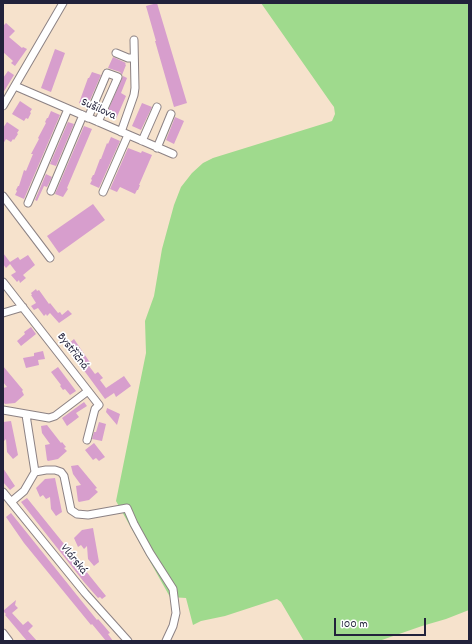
<!DOCTYPE html>
<meta charset="utf-8">
<style>
body{margin:0}
#map{position:relative;width:472px;height:644px;overflow:hidden;background:#f6e2cc;font-family:Dekko,sans-serif}
canvas{display:block}
.frame{position:absolute;inset:0;border:4px solid #22223b;pointer-events:none}
.scale{position:absolute;left:334px;top:618px;width:92px;height:18px;box-sizing:border-box;border:2px solid #22223b;border-top:0;padding-left:5px;font-size:12px;line-height:14px;white-space:nowrap;color:#22223b;-webkit-text-stroke:3px #fff;paint-order:stroke}
</style>
<div id="map">
<canvas width="472" height="644"></canvas>
<div class="frame"></div>
<div class="scale">100 m</div>
</div>
<script>
const context = document.querySelector('canvas').getContext('2d');
context.lineJoin = 'round';
function fill(path, color) { context.fillStyle = color; context.fill(path, 'evenodd'); }
const shape = rows => new Path2D(rows.map(r => 'M' + r).join(''));
function stroke(path, color, width, dash) { context.strokeStyle = color; context.lineWidth = width; context.lineCap = dash ? 'butt' : 'round'; context.setLineDash(dash || []); context.stroke(path); }
function label(font, color, halo, rows, align = 'center') {
  context.font = font + ' Dekko,sans-serif'; context.lineWidth = 3.5; context.setLineDash([]); context.textBaseline = 'middle'; context.strokeStyle = halo; context.fillStyle = color; for (const [text, x, y, turn = 0] of rows) {
    context.save(); context.translate(x, y); context.rotate((+turn || 0) * Math.PI / 180); context.textAlign = isNaN(turn) ? turn : align; if (halo) context.strokeText(text, 0, 0); context.fillText(text, 0, 0); context.restore();
  }
}
fill(shape([
 [261,3,469,3,469,610,446,619,422,626,379,641,304,641,281,602,277,599,225,616,201,621,193,625,186,598,170,597,116,501,146,353,145,321,154,296,162,249,174,205,181,187,192,173,203,163,213,158,326,123,332,121,335,114,334,107,331,103]
]), '#9fda8d');
fill(shape([
 [157,3,187,103,174,107,155,41,156,41,146,6],
 [6,23,15,31,9,37,22,48,23,47,27,49,15,66,11,63,13,61,3,52,3,26],
 [55,49,65,53,51,92,41,88],
 [113,57,126,63,125,64,126,65,122,75,120,72,108,68],
 [8,71,14,75,3,93,3,78],
 [92,72,101,75,87,107,79,103,88,78,89,78],
 [123,76,127,78,121,93,126,96,116,119,106,115],
 [20,101,32,109,30,112,31,113,28,119,26,118,24,121,12,114],
 [142,103,152,107,141,130,132,126],
 [51,111,60,115,24,199,15,195,17,191,16,190,18,186,19,186,24,170,26,171,33,154,31,154,39,139,38,138,46,123,45,122,47,118,48,118],
 [175,117,184,121,174,144,166,140],
 [7,122,19,130,17,133,18,134,14,140,13,139,11,142,6,139,3,144,3,128],
 [68,122,74,124,56,166,50,164],
 [84,126,92,129,67,188,68,189,63,197,55,194],
 [111,137,120,141,99,188,90,184,92,180,91,179,93,175,94,175,100,159,101,159,107,143,108,144],
 [128,148,141,153,142,151,152,155,139,185,140,185,138,190,137,190,135,194,120,187,117,192,110,189],
 [46,174,52,177,47,187,44,186,37,201,35,200],
 [93,204,105,220,59,253,47,236],
 [3,253,10,262,18,257,20,260,28,255,35,265,23,275,26,278,20,283,19,280,17,282,11,275,16,272,10,264,6,268,3,264],
 [36,289,37,291,39,290,49,304,50,303,58,313,60,312,62,315,68,310,72,314,59,323,50,313,47,316,46,314,44,316,38,308,34,310,31,306,36,303,31,295,32,295,31,293],
 [31,327,36,334,21,346,17,341,25,334,24,332],
 [74,339,91,364,89,366,95,374,98,372,103,378,100,380,106,388,124,376,131,386,116,397,114,393,105,399,83,369,80,367,78,362,80,360,67,345],
 [43,351,45,359,38,360,39,365,26,368,23,358,34,356,34,353],
 [3,366,23,390,22,391,24,395,15,403,5,404,4,403,3,388,7,387,3,382],
 [58,367,76,391,70,395,65,389,63,390,60,386,61,385,51,372],
 [84,402,87,406,76,413,79,417,67,426,62,418],
 [107,408,120,414,117,425,106,412],
 [11,421,18,455,13,459,7,452,6,439,3,442,3,422],
 [99,422,106,424,102,441,92,439,94,432,96,432],
 [47,425,61,443,62,442,66,447,64,448,67,451,58,459,48,461,47,460,45,445,50,444,42,433,41,426],
 [94,443,105,457,99,461,96,458,93,460,85,450],
 [78,465,97,488,95,489,98,492,89,500,79,502,78,501,76,486,81,485,73,474,71,466],
 [3,468,15,486,10,490,3,482],
 [55,478,62,512,56,516,51,509,50,497,46,499,43,495,40,497,36,488,45,479],
 [27,498,106,596,102,599,100,597,98,598,84,582,21,502],
 [11,513,84,604,97,620,98,619,105,627,110,633,108,634,113,641,106,641,92,624,91,625,24,543,6,517],
 [93,528,99,562,94,566,88,559,87,546,84,549,81,545,78,547,74,538,82,530],
 [16,600,15,605,18,608,12,613,23,625,28,621,33,626,28,631,37,641,27,641,5,615,6,614,3,611]
]), '#d79ecd');
const minor = shape([
 [116,53,128,58,134,58],
 [15,86,173,154],
 [3,106,63,3],
 [88,118,107,73,118,77,98,122],
 [121,132,134,95,135,88,134,40],
 [142,141,157,107],
 [157,148,171,114],
 [51,191,83,115],
 [103,192,128,135],
 [3,196,50,258],
 [28,203,68,109],
 [3,282,99,405,95,409,87,440],
 [3,313,23,307],
 [3,410,49,418,55,416,88,391],
 [35,472,46,470,55,470,61,472,64,476,71,510,77,514,88,515,127,508,134,524,150,553,173,589,176,613,173,626,166,641],
 [3,492,85,593,128,641],
 [11,502,24,491,35,472,26,415],
 [3,633,9,641]
]);
stroke(minor, '#8c8284', 9);
stroke(minor, '#fff', 7);
label('12px', '#22223b', '#fff', [
 ["Sušilova",98,110,24],
 ["Bystřičná",72,352,52],
 ["Vlárská",73,560,51]
]);
</script>
